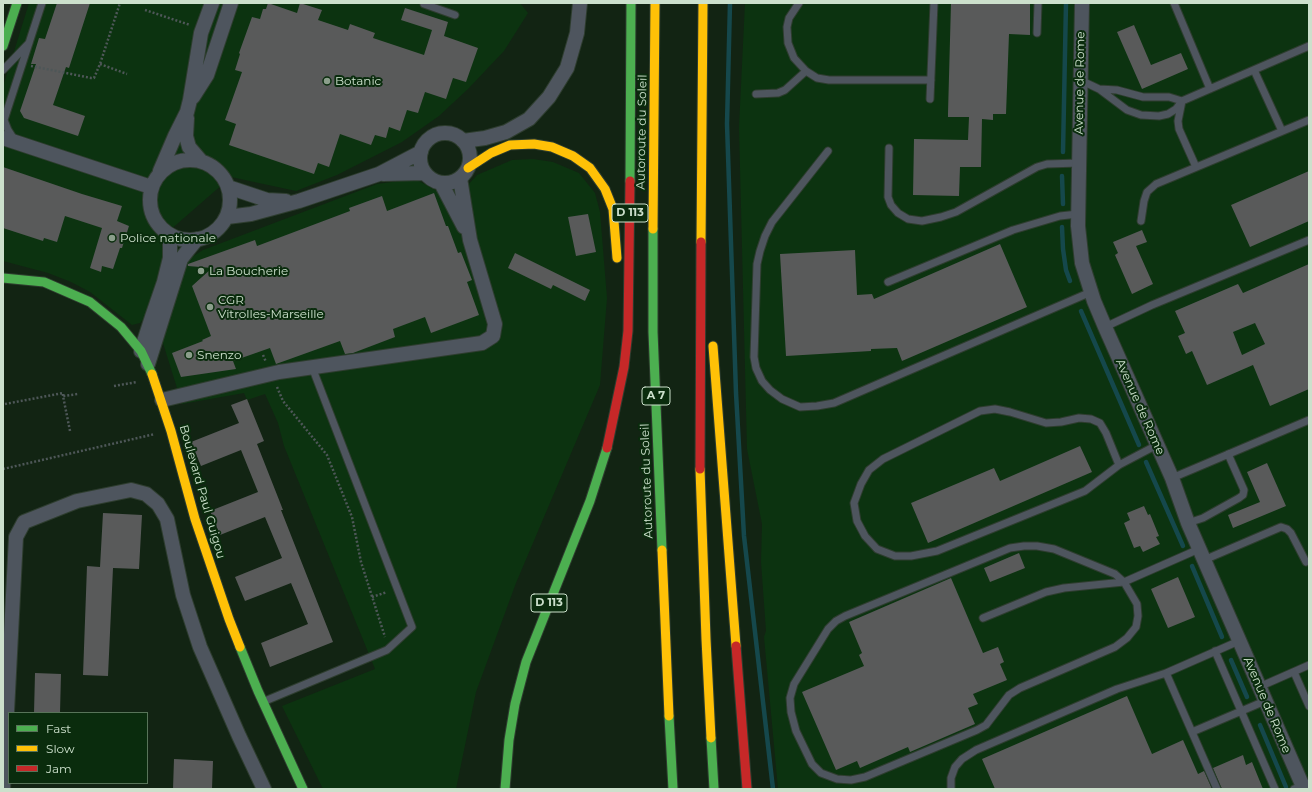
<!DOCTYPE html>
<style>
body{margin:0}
#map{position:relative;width:1312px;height:792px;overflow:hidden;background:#122413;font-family:Montserrat,sans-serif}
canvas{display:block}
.frame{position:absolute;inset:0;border:4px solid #cce0cc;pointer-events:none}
.legend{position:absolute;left:8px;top:712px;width:140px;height:72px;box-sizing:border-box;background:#0a2c0d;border:1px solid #587459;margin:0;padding:5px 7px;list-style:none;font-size:12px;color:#cce0cc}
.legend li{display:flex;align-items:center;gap:8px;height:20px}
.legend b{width:20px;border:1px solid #587459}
</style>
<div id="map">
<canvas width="1312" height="792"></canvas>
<div class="frame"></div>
<ul class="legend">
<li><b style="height:5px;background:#4caf50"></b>Fast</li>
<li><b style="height:5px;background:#ffc107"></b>Slow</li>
<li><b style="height:5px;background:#c62828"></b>Jam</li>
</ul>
</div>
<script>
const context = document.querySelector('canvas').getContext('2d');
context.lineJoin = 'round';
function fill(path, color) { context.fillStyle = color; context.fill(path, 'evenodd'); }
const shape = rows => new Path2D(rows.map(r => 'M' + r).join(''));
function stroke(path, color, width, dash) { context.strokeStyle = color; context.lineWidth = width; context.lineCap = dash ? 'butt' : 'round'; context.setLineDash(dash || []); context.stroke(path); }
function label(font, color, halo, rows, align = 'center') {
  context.font = font + ' Montserrat,sans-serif'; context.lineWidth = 4; context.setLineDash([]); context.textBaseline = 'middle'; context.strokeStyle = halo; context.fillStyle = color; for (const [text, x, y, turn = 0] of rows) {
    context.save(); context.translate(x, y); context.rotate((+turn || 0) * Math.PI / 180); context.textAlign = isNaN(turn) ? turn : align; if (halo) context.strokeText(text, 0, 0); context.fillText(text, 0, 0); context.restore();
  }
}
fill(shape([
 [29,3,520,3,528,13,504,51,468,89,439,116,402,142,337,175,296,191,231,177,161,238,163,258,149,313,140,323,132,325,90,292,71,282,48,273,3,261,3,87],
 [745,3,1309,3,1309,789,778,789,764,637,766,631,761,562,762,524,747,449,739,127],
 [533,159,553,162,579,173,595,193,600,212,607,298,600,385,516,583,476,692,456,789,323,789,282,706,375,669,284,446,278,423,265,394,247,400,244,393,182,404,162,340,187,260,203,250,377,184,415,179,441,193,455,191,468,185,477,175,512,160]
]), '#0c3310');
stroke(shape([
 [730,3,727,124,736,393,744,536,773,789],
 [1063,152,1066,3],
 [1062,176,1063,204],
 [1062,227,1063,249,1066,270,1070,281],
 [1081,311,1139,445],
 [1146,462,1183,546],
 [1192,566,1222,637],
 [1231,660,1247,697],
 [1260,725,1286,787]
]), '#15484c', 4.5);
fill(shape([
 [57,3,90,3,69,68,66,67,53,105,85,116,78,136,24,118,20,111,36,64,31,64,39,38,45,39],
 [268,3,297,13,300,3,322,10,318,20,348,30,350,24,375,33,373,38,424,55,432,30,401,20,405,8,448,22,444,36,478,48,466,82,453,78,446,99,425,92,418,113,407,110,400,131,389,127,386,138,375,135,371,145,340,134,329,167,318,163,314,174,229,145,236,124,225,120,242,72,235,70,240,54,239,53,252,17,260,19,263,9,266,9],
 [951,3,1030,3,1030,35,1009,34,1006,114,993,114,993,120,982,119,981,167,960,167,959,196,913,195,914,139,968,140,969,117,948,117,948,113],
 [1134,25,1151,65,1181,53,1188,69,1142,89,1117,32],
 [3,167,82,194,122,206,117,221,129,226,122,248,120,248,113,269,102,266,101,272,90,268,102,228,65,216,57,242,44,238,43,241,3,228],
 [1309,171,1309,221,1250,247,1231,205],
 [434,193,446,226,448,226,458,253,461,252,472,280,467,282,479,315,431,333,425,317,393,329,395,337,353,353,345,354,340,341,276,364,270,348,233,361,236,369,181,377,172,353,203,341,202,340,211,336,192,286,212,268,188,266,188,264,255,240,257,246,350,211,349,208,382,196,387,211],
 [588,214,596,252,576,256,568,217],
 [1142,230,1147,242,1136,246,1153,284,1132,294,1115,255,1118,253,1113,242],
 [1000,244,1027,307,902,361,897,348,871,349,871,351,786,356,780,254,855,250,857,295,872,294,874,299],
 [515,253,590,290,585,301,553,285,551,289,508,268],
 [1309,264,1309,389,1270,406,1253,365,1207,385,1192,351,1186,354,1178,336,1185,333,1175,311,1238,284,1243,293],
 [1255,323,1265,344,1242,355,1233,332],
 [247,399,264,441,257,444,283,510,281,510,333,642,270,667,261,643,308,624,291,583,245,601,235,577,282,558,265,517,220,535,210,511,258,492,241,450,201,466,191,442,239,423,231,405],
 [1080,446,1092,472,928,543,911,503,994,468,1000,481],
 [1267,463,1286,506,1233,528,1228,515,1260,502,1247,472],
 [1144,506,1148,515,1150,514,1159,536,1156,537,1160,544,1143,552,1140,546,1134,548,1124,523,1130,520,1127,513],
 [103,513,142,515,139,569,113,568,108,676,83,675,87,566,100,567],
 [1019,553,1025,568,990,582,984,568],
 [1178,577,1195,617,1168,628,1151,589],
 [951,578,983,653,998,647,1004,662,1000,664,1007,680,973,694,978,704,968,708,975,724,910,752,908,747,860,768,857,761,836,770,802,692,864,666,859,655,862,653,849,622],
 [35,673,61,674,60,713,34,713],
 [1127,696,1152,754,1183,740,1198,774,1204,771,1212,789,995,789,982,759],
 [1243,755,1246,765,1252,762,1263,789,1222,789,1213,768],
 [174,759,213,761,212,789,173,789]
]), '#595a5a');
const lane = shape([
 [799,3,789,18,787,27,788,43,794,58,806,71,817,78,829,80,931,80],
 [1174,3,1210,89],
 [424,4,455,15],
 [1037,33,1038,3],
 [3,70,29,43],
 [1254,70,1282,131],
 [1080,80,1099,89],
 [1099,89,1117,90,1143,97,1169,97,1182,101,1176,109,1168,114,1159,116,1141,115,1127,110,1099,89],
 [756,94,778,93,785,90,806,71],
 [930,99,934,3],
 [15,141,8,130,4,120,42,3],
 [889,148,888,197,891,205,898,213,908,219,922,221,941,217,956,212,1037,167,1047,164,1079,163],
 [828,151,772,222,765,236,760,251,757,264,754,357,756,368,762,381,770,390,782,399,800,407,817,406,834,403,1091,292],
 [1196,167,1179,129,1178,121,1182,101,1309,46],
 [1141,221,1144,201,1147,192,1156,184,1309,120],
 [888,282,1013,230,1060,216,1078,214],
 [1105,327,1152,305,1309,240],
 [1119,465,1106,433,1100,423,1091,419,1079,418,1061,422,1046,423,1010,412,995,409,980,411,883,459,869,470,861,484,854,503,857,521,865,536,877,549,895,556,911,556,937,551,1085,491,1119,465,1157,445],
 [1172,478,1309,420],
 [1188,523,1203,518,1239,498,1243,495,1244,490,1228,454],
 [1204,560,1281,527,1287,529,1291,533,1306,562],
 [983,618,1046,592,1064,588,1124,582,1137,604,1138,616,1136,627,1127,638,1115,647,1020,688,1009,695,986,725,977,730,865,777,851,780,837,779,821,773,812,764,796,731,791,712,790,698,794,684,828,629,836,621,845,616,1010,548,1024,546,1037,546,1054,549,1115,574,1124,582,1199,549],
 [1215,651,1275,789],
 [1294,672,1309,706],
 [1166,673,1217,789],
 [1259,687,1309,665],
 [265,701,387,650,412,627,312,367],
 [1192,732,1265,701],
 [951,789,951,778,955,767,962,759,976,750,1117,689,1166,673,1239,641],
 [1294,789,1309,783]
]);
const street = shape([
 [1082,3,1078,226,1082,263,1094,301,1105,327,1172,478,1188,523,1304,789],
 [193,97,207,75,231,3],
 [187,118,186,136,189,147,201,161],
 '420 158a25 25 0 1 1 50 0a25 25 0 1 1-50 0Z',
 [3,138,151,187],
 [463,141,485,138,506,132,529,119,549,97,567,68,577,33,580,3],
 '150 200a40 40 0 1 1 80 0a40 40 0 1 1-80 0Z',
 [160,171,175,136,187,112,190,100,201,33,212,3],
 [383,174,424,173],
 [441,183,464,227],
 [228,187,267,200,286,201],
 [227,217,251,214,299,201,379,174,421,152],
 [141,351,152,317,164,282,170,258,170,235],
 [148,364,181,259,188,250,197,239],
 [162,400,279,372,482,343,493,336,495,324,470,240,460,178],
 [3,789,16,537,24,522,77,501,131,490,146,494,158,504,167,519,183,595,200,647,239,736,264,789]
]);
const fast = shape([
 [3,46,17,3],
 [630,181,631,3],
 [653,229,653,332,662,550],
 [3,278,44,282,90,302,121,327,141,351,152,374],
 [240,647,258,691,303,789],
 [669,716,673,789],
 [711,738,714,789],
 [505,789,509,740,515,704,526,662,590,501,607,448]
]);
const slow = shape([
 [468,168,491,153,510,145,534,144,552,147,573,156,590,168,605,189,613,209,617,258],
 [653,229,655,3],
 [701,242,703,3],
 [713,346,736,646],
 [152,374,171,431,195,519,229,619,240,647],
 [700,469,706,639,711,738],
 [662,550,669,716]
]);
const jam = shape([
 [607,448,624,367,628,331,630,181],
 [700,469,701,242],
 [736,646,747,789]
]);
stroke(lane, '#2e3d2f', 9);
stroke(street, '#2e3d2f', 16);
stroke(fast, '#2e3d2f', 11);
stroke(slow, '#2e3d2f', 11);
stroke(jam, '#2e3d2f', 11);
stroke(shape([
 [145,10,190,25],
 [100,64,127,74],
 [31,66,91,78,94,78,100,64,120,3],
 [263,355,266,362],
 [114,386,137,382],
 [277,387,283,401,327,455,352,517,361,562,385,637],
 [5,404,63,393,63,396],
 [70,431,63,396,78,394],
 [3,469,155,434],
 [372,597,387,592]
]), '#4e5758', 2.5, [2, 2]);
stroke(lane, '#4e555e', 7);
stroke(street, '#4e555e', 14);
stroke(fast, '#4caf50', 9);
stroke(slow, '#ffc107', 9);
stroke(jam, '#c62828', 9);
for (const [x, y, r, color] of [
 [327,81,4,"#8b9e8b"],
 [112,238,4,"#8b9e8b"],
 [201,271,4,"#8b9e8b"],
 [210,307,4,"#8b9e8b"],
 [189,355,4,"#8b9e8b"]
]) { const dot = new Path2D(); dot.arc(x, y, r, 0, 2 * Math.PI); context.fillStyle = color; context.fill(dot); stroke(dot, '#0a2c0d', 1.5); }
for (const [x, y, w] of [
 [630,213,36],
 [656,396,28],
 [549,603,36]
]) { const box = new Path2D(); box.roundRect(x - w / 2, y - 9, w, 18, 3); context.fillStyle = '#0a2c0d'; context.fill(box); stroke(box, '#cce0cc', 1); }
label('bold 11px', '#cce0cc', null, [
 ["D 113",630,213],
 ["A 7",656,396],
 ["D 113",549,603]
]);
label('12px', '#cce0cc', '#0a2c0d', [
 ["Botanic",335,81],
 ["Police nationale",120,238],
 ["La Boucherie",209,271],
 ["CGR",218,300],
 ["Vitrolles-Marseille",218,314],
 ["Snenzo",197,355]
], 'left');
label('12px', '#cce0cc', '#0a2c0d', [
 ["Avenue de Rome",1080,83,-89],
 ["Autoroute du Soleil",642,132,-89],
 ["Avenue de Rome",1140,407,66],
 ["Autoroute du Soleil",647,481,-92],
 ["Boulevard Paul Guigou",202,492,74],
 ["Avenue de Rome",1267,705,67]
]);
</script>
